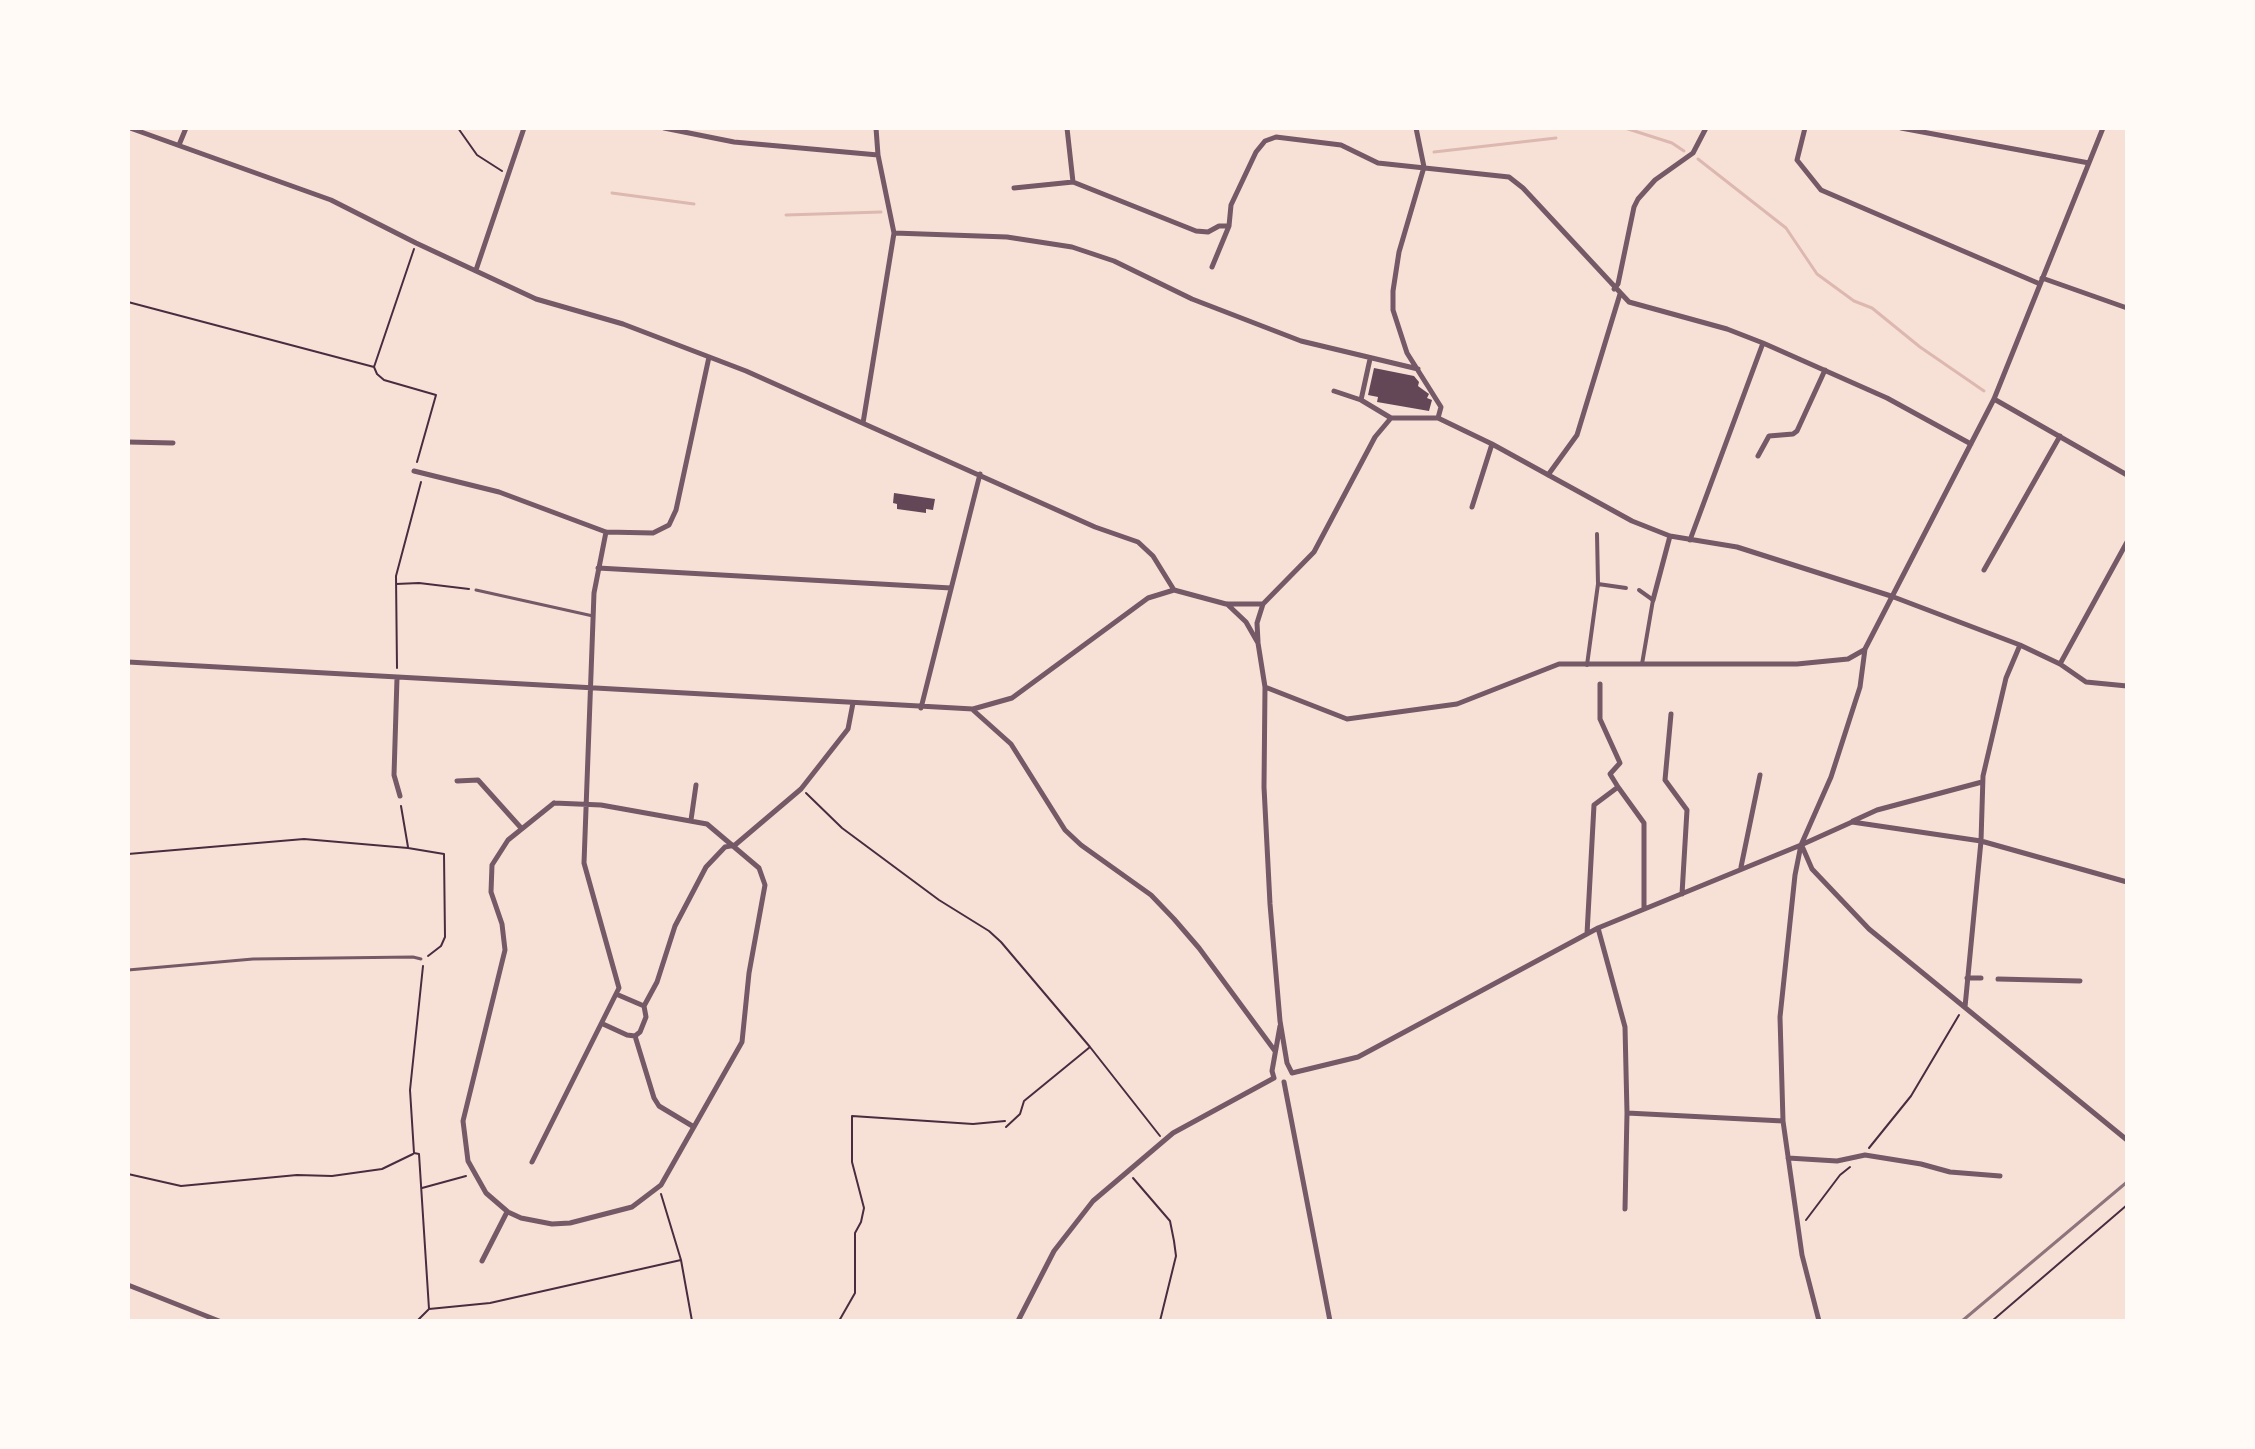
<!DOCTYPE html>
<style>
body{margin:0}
#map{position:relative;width:2255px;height:1449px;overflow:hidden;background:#f7e1d7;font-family:Barlow,sans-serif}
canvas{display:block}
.frame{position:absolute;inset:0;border:130px solid #fffaf5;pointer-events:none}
</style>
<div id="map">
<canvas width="2255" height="1449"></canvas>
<div class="frame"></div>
</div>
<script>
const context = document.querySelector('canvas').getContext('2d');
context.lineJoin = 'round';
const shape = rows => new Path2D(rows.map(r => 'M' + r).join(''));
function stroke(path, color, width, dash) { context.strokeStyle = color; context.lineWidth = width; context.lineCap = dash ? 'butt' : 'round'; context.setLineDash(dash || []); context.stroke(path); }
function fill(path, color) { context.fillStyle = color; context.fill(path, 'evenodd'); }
stroke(shape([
 [1625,128,1672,143,1684,151],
 [1434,152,1556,138],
 [1698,159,1786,228,1817,274,1854,301,1872,308,1920,347,1984,391],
 [612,193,694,204],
 [786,215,881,212]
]), '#dcb8b0', 3);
fill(shape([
 [1374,368,1414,376,1419,382,1418,386,1429,394,1427,398,1432,400,1429,411,1377,402,1378,397,1368,395],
 [894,493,935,499,933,510,926,509,926,513,897,509,897,504,893,503]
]), '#644757');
stroke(shape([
 [458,128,477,155,502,171],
 [414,249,374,367,377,374,384,380,436,395,417,462],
 [128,302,374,367],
 [396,584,419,583,469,589],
 [397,668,396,576,421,482],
 [806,793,842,828,939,900,989,931,1001,942,1090,1047,1160,1136],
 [401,806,408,847],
 [128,854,304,839,408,848,444,854,445,937,441,946,428,956],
 [1006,1127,1020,1114,1024,1101,1090,1047],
 [1869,1148,1911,1096,1959,1015],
 [128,1174,181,1186,297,1175,332,1176,382,1169,413,1154],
 [1133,1178,1170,1221,1174,1241,1176,1256,1160,1321],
 [422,1188,466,1176],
 [661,1194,681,1260,692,1321],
 [1806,1220,1840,1175,1850,1167],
 [429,1309,490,1303,681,1260],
 [417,1321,429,1309,419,1154,414,1153,410,1090,423,966],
 [839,1321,855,1293,855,1233,861,1222,864,1208,852,1162,852,1116,973,1124,1005,1121],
 [1992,1321,2127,1205]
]), '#4a2c40', 2);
stroke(shape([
 [476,590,593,616],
 [128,970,253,959,413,957,421,959]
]), '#755966', 3);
stroke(shape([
 [1598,584,1626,588],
 [1639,590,1653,600,1642,664],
 [1587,665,1598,584,1597,534]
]), '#755966', 4);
stroke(shape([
 [130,128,331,200,416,243,536,299,623,324,746,371,1095,527,1138,542,1153,556,1174,590,1226,604,1263,604,1314,552,1375,437,1391,418,1438,418,1492,444,1632,521,1670,536,1737,547,1891,596,2020,645,2060,664,2086,682,2127,686],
 [664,128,734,142,878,155],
 [1067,128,1073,182,1196,231,1208,232,1219,226,1229,226,1231,205,1256,152,1265,141,1276,137,1341,145,1378,163,1509,177,1523,188,1629,302,1727,329,1763,343,1887,398,1971,444],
 [1416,128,1424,167,1399,252,1393,291,1393,310,1407,353,1441,407,1438,418],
 [1805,128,1797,160,1821,190,2040,284],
 [1901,128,2089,163],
 [179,145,186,128],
 [1014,188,1073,182],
 [894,233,1007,237,1072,247,1114,261,1192,299,1301,341,1418,369],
 [1212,267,1229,226],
 [476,270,524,128],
 [2042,278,2127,308],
 [1614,289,1618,284,1634,207,1638,199,1655,180,1693,153,1706,128],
 [1370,359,1361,400,1391,418],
 [1334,391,1361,400],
 [1994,399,2127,475],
 [863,423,894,233,878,155,876,128],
 [128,442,173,443],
 [1758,456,1769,436,1793,434,1797,431,1825,370],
 [414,471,499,492,606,532,653,533,669,525,676,510,709,357],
 [1548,475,1577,435,1620,294],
 [1472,507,1492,444],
 [1690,540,1763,343],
 [598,568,951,588],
 [1984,570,2060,436],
 [1653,600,1670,536],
 [1227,604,1246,622,1258,643,1265,687,1264,787,1270,904,1280,1021,1287,1063,1292,1073],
 [1258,642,1257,623,1263,604],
 [128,662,973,709,1012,698,1148,598,1174,590],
 [2060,664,2127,542],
 [397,678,394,775,400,796],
 [1600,684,1600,719,1620,763,1610,774,1618,787],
 [1265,687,1347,719,1457,704,1559,664,1797,664,1848,659,1864,650],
 [921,708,980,474],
 [973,710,1011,744,1065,830,1081,845,1151,895,1174,919,1199,948,1275,1051],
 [1671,714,1665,780,1687,810,1682,894],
 [457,781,478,780,522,829],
 [554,803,601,805,707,824,759,868,765,885,749,973,742,1042,661,1185,632,1207,570,1223,552,1224,521,1218,508,1212,486,1193,468,1161,463,1121,505,950,502,924,491,892,492,865,508,840,554,803],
 [691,820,696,785],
 [1853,821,1877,810,1982,782],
 [1802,846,1812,869,1869,929,2127,1140],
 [1741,867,1760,775],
 [1598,928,1625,1027,1627,1113,1625,1209],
 [1587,934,1594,805,1618,787,1644,823,1644,909],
 [1967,978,1981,978],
 [1998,979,2080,981],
 [616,994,644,1006],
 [1965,1007,1981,841,1983,776,2006,678,2020,645],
 [603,1024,627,1035,635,1036],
 [1292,1073,1358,1057,1598,928,1801,845,1852,822,1981,841,2127,882],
 [1274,1078,1272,1071,1280,1026],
 [1284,1082,1330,1321],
 [1627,1113,1783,1121],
 [694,1127,659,1106,654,1098,635,1036,640,1032,646,1017,644,1006,657,982,675,926,706,867,725,847,735,845,801,789,848,729,853,703],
 [1788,1158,1837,1161,1865,1155,1921,1164,1950,1172,2000,1176],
 [532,1162,619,988,584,863,594,593,606,532],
 [482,1261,507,1212],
 [128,1285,219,1321],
 [1018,1321,1054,1251,1093,1201,1173,1133,1274,1078],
 [1819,1321,1802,1255,1783,1121,1780,1017,1795,875,1801,845,1831,777,1860,687,1865,649,1994,399,2103,128]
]), '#755966', 5);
stroke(shape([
 [1962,1321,2127,1182]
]), '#8f747c', 3);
</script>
